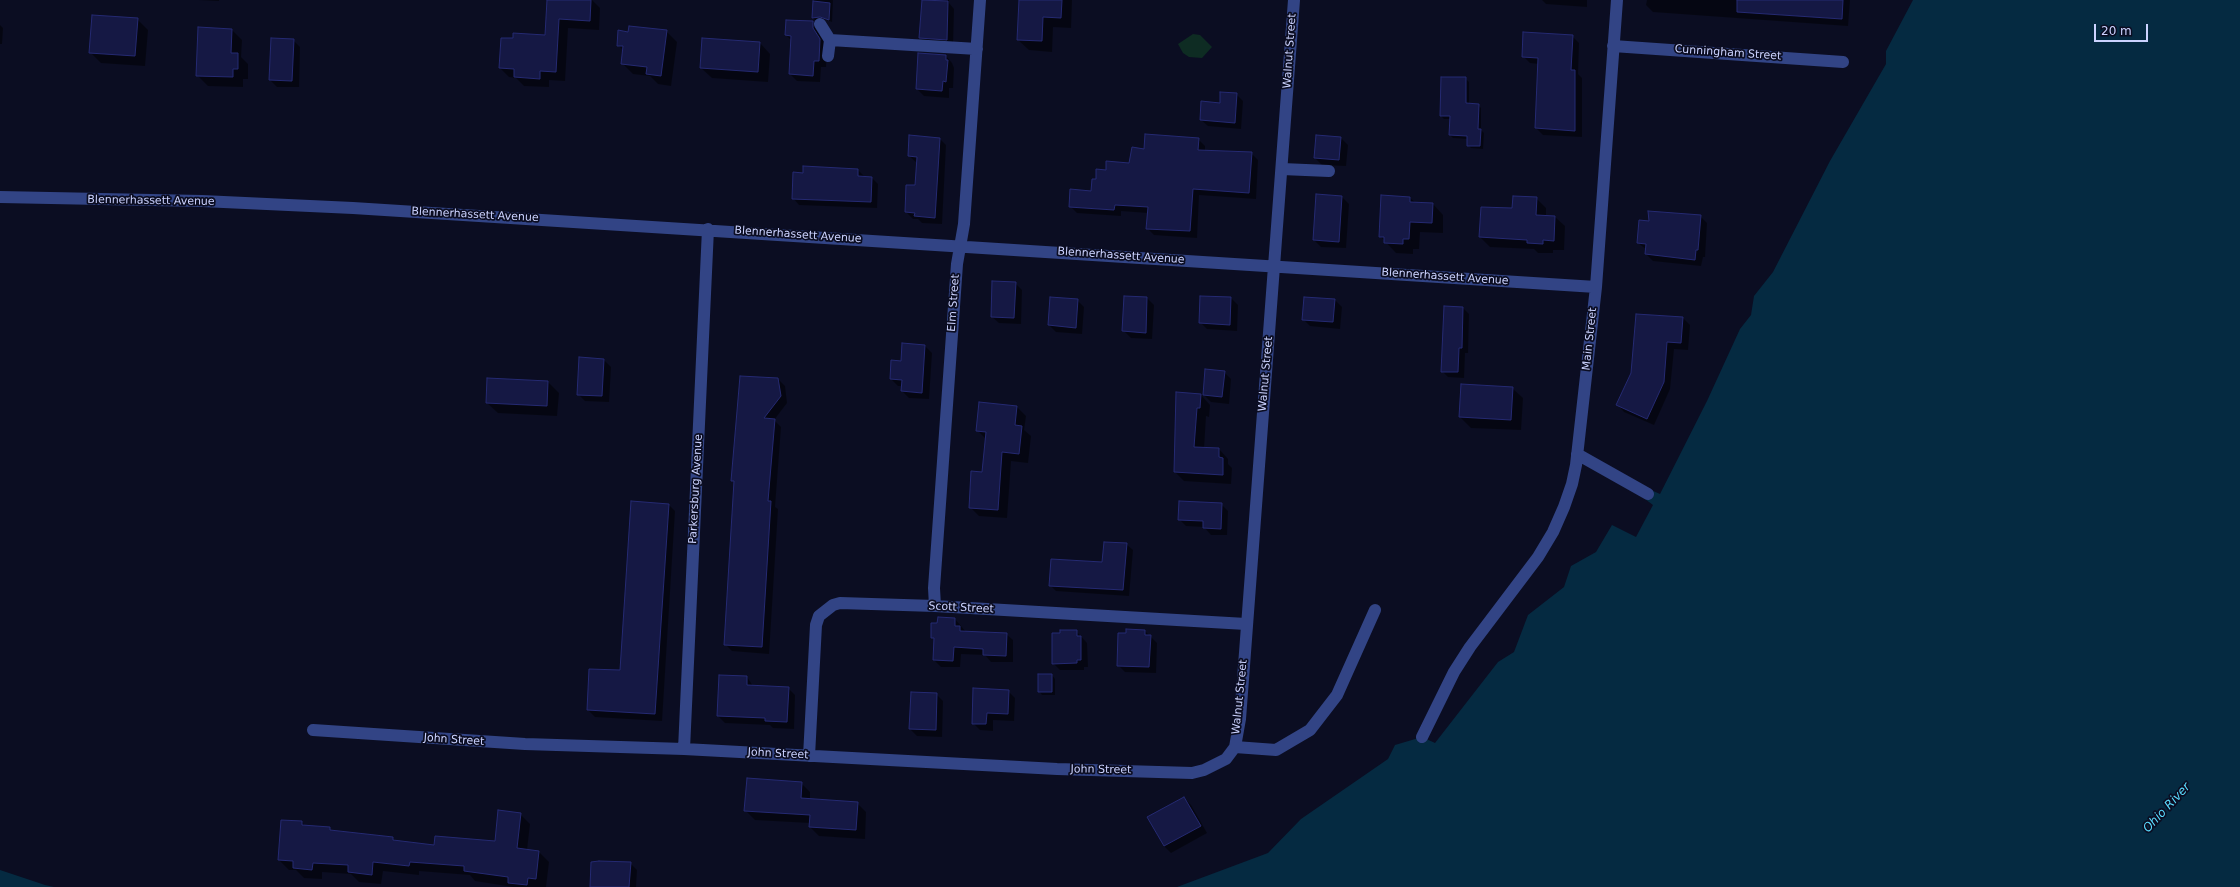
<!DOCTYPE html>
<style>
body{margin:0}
#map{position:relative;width:2240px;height:887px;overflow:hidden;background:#0b0d22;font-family:"DejaVu Sans",sans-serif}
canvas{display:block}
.scale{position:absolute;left:2094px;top:24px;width:54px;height:18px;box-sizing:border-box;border:2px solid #ccd3ff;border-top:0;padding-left:5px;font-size:12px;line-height:14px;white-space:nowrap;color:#ccd3ff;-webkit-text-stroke:3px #0b0d22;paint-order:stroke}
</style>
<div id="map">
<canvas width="2240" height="887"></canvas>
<div class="scale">20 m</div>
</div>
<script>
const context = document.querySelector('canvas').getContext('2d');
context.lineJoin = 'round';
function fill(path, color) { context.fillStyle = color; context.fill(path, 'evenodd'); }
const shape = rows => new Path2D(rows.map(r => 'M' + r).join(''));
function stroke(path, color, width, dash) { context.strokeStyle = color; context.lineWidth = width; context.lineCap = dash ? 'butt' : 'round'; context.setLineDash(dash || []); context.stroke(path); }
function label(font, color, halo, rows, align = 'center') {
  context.font = font + ' "DejaVu Sans",sans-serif'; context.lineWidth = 3.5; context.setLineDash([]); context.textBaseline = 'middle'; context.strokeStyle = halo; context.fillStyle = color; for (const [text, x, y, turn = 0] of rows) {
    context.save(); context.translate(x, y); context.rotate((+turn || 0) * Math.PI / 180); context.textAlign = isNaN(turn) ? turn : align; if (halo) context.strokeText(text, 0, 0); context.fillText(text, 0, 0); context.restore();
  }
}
fill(shape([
 [1193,34,1200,35,1212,47,1202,58,1189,57,1183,53,1178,44]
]), '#0e2c23');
fill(shape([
 [1913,0,2240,0,2240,887,1177,887,1268,853,1301,819,1388,759,1395,745,1422,737,1435,743,1498,662,1514,652,1528,615,1564,587,1571,566,1596,552,1612,525,1636,537,1653,505,1645,499,1651,490,1660,494,1707,401,1740,329,1751,315,1754,296,1773,272,1830,161,1886,64,1886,51],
 [0,870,45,885,54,887,0,887]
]), '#052a41');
fill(shape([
 [199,0,219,0,219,1],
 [548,0,592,0,600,8,599,30,568,28,565,81,549,80,549,87,524,86,516,78,509,77,500,68,546,36],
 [814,0,833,0,832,22,824,19,816,21,813,18],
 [923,0,949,0,949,3,954,9,953,46,927,44,920,38],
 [1020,0,1072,0,1071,28,1053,27,1052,52,1029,50,1018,40],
 [1542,0,1587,0,1587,7,1546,4],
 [1647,0,1850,0,1848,26,1653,12,1646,5],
 [137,19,148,30,145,66,101,63,90,52],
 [813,22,820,29,820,35,827,47,826,67,821,67,820,82,797,81,790,74,792,41,786,35],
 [0,25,3,28,2,44,0,44],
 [232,30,242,40,241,57,248,64,248,79,243,79,243,87,208,86,197,75],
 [666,31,677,42,671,86,658,84,650,76,633,74,622,63,624,51,618,45,629,33],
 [1572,36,1579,43,1578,74,1582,78,1582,137,1543,135,1536,128,1539,64,1530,63,1523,56],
 [293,40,300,47,299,87,277,87,270,80],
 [760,43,770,54,768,82,712,78,701,68],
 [946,56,952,63,954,68,953,88,949,88,949,98,924,96,917,89],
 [1465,78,1469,82,1469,104,1478,105,1481,108,1481,130,1484,133,1483,149,1471,148,1468,145,1468,139,1453,138,1450,135,1451,119,1444,119,1441,116],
 [1236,94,1243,101,1241,129,1208,126,1201,120],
 [939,138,946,145,942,224,922,223,918,219,913,219,906,212,916,186,917,163,909,156],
 [1341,138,1348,145,1346,166,1322,165,1315,158],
 [1198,139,1205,146,1205,151,1251,153,1258,160,1256,199,1199,195,1197,238,1154,235,1147,228,1148,213,1121,211,1121,216,1077,213,1070,206,1092,192,1097,181,1107,171,1130,164,1145,150],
 [858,170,864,176,872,178,878,184,877,208,799,205,793,198,804,174],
 [1342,197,1349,204,1346,248,1321,247,1314,240],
 [1410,198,1416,203,1433,204,1443,215,1443,233,1420,232,1419,249,1413,249,1413,254,1396,253,1380,236],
 [1536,198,1546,208,1546,216,1555,217,1565,226,1564,250,1553,250,1553,253,1538,253,1534,249,1490,247,1480,237,1513,209],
 [1700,216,1707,223,1705,257,1703,257,1701,266,1653,261,1646,254,1647,250,1638,243,1640,222,1650,222],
 [1015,283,1022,290,1021,324,999,323,992,317],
 [1051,298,1077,300,1084,307,1082,334,1056,332,1049,325],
 [1147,298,1154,305,1152,339,1131,338,1124,331],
 [1231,298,1238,305,1237,331,1207,329,1200,322],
 [1335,300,1342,307,1340,329,1310,326,1303,319],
 [1463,308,1469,314,1468,353,1465,353,1464,378,1448,377,1442,371],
 [1683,318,1690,325,1688,350,1674,349,1670,389,1654,425,1624,412,1618,405],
 [903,344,925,346,932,353,929,399,909,398,902,391,902,386,898,386,891,379,902,362],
 [580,359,604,360,611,367,609,402,585,401,578,394],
 [1224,372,1231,379,1229,404,1211,402,1204,395],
 [488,379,548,382,559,393,557,416,498,413,487,403],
 [778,379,785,386,787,403,774,420,781,427,775,507,778,509,769,654,732,651,725,644,735,483,733,480],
 [1512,388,1523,398,1521,430,1471,428,1460,417],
 [1201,395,1210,405,1209,417,1206,416,1204,449,1219,449,1228,459,1228,464,1232,468,1231,484,1184,481,1175,472],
 [1017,407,1026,416,1024,430,1031,436,1028,463,1011,461,1007,518,979,516,970,507,983,473,986,439,977,430],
 [668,504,675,511,662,721,595,717,588,710,620,671],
 [1221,504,1228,511,1227,535,1211,535,1204,527,1186,526,1179,519],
 [1126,544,1133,550,1129,596,1056,591,1050,585,1103,563],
 [955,619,966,632,1006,634,1013,640,1013,662,991,662,985,655,961,654,960,667,941,667,934,660,935,640,932,637,938,624],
 [1076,631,1087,643,1088,667,1084,667,1084,670,1060,670,1053,663,1061,634],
 [1145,631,1157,643,1156,673,1125,672,1118,665],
 [1052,675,1055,679,1055,695,1042,695,1039,691],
 [747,677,753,686,788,688,795,695,794,729,773,728,770,725,725,723,718,716],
 [1008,691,1015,698,1014,721,993,720,993,731,980,730,973,723],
 [936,694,943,701,942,737,917,736,910,729],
 [801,783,810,792,810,800,857,803,866,812,865,839,819,836,810,827,810,823,755,820,746,811],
 [1184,798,1191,805,1207,833,1171,853,1164,846,1149,818],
 [520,814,530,824,527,850,539,852,549,862,546,887,513,887,475,881,470,875,419,871,419,875,383,871,381,884,359,882,351,874,322,872,322,879,304,878,296,870,289,870,279,860,302,822,306,827,393,838,397,842,435,846,495,842],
 [630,863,637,870,636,887,591,887]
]), '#0007');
const building = shape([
 [547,0,591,0,590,21,559,19,556,72,540,71,540,79,514,77,514,69,499,68,501,38,513,38,513,33,545,35,547,0],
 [922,0,948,1,947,40,919,38,922,0],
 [1019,0,1062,0,1061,18,1043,17,1042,41,1017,40,1019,0],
 [1737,0,1843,0,1842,19,1737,12,1737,0],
 [813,1,830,3,829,20,820,17,812,18,813,1],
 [92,15,138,18,135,56,89,53,92,15],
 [786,20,813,21,813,28,820,39,819,61,814,61,813,76,789,74,791,36,785,35,786,20],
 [629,26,667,30,661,76,646,74,647,67,621,64,623,46,617,46,618,30,628,32,629,26],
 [198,27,232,29,231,53,238,53,238,69,233,69,233,77,196,76,198,27],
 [1523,32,1573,35,1571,70,1575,70,1575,131,1535,128,1538,58,1522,57,1523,32],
 [271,38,294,39,292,81,269,80,271,38],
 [702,38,760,42,758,72,700,68,702,38],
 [918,53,946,55,946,60,948,60,946,82,943,81,942,91,916,89,918,53],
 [1441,77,1466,77,1466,103,1479,104,1478,129,1481,129,1480,146,1467,146,1467,136,1449,135,1450,116,1440,116,1441,77],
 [1220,92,1237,93,1235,123,1200,120,1201,101,1220,103,1220,92],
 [1145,134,1199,138,1198,150,1252,152,1249,193,1193,189,1190,231,1146,229,1148,207,1115,205,1114,210,1069,207,1070,189,1091,191,1092,179,1096,179,1096,169,1106,170,1106,161,1129,163,1132,147,1144,149,1145,134],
 [909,135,940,138,935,218,914,216,915,213,905,212,906,185,915,185,917,157,908,156,909,135],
 [1316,135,1341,137,1339,160,1314,158,1316,135],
 [803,166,858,169,858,176,872,177,871,202,792,199,793,172,803,173,803,166],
 [1316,194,1342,196,1339,242,1313,240,1316,194],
 [1381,195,1410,197,1410,202,1433,203,1432,223,1410,222,1409,239,1403,239,1403,244,1384,243,1384,237,1379,237,1381,195],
 [1513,196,1537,197,1536,215,1555,216,1554,241,1543,240,1543,244,1527,243,1527,240,1479,237,1481,207,1512,208,1513,196],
 [1648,211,1701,215,1698,250,1696,250,1695,260,1645,254,1646,244,1637,243,1639,220,1649,221,1648,211],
 [992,281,1016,282,1014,318,991,317,992,281],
 [1124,296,1147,297,1146,333,1122,331,1124,296],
 [1200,296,1231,297,1230,325,1199,323,1200,296],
 [1050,297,1078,299,1076,328,1048,325,1050,297],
 [1304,297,1335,299,1333,322,1302,320,1304,297],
 [1444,306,1463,307,1462,348,1459,348,1458,372,1441,372,1444,306],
 [1636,314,1683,317,1681,343,1667,342,1664,382,1647,419,1616,405,1631,373,1636,314],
 [902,343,925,345,922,393,901,391,902,380,890,379,891,360,901,361,902,343],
 [579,357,604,359,602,396,577,395,579,357],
 [1205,369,1225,371,1222,397,1203,395,1205,369],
 [740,376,778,378,781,396,764,418,775,419,768,501,771,501,762,647,724,645,734,481,731,481,740,376],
 [487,378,548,381,547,406,486,403,487,378],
 [1461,384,1513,387,1511,420,1459,417,1461,384],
 [1176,392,1201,394,1200,408,1197,408,1194,447,1219,448,1219,457,1223,458,1223,475,1174,472,1176,392],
 [979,402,1017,406,1015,425,1022,426,1019,454,1002,452,998,510,969,508,971,471,982,472,986,432,976,431,979,402],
 [631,501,669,504,655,714,587,710,589,669,620,670,631,501],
 [1179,501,1222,503,1221,529,1203,528,1203,521,1178,520,1179,501],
 [1104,542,1127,543,1123,590,1049,586,1051,559,1102,562,1104,542],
 [938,617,955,618,955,626,960,626,960,631,1007,633,1006,656,983,655,983,649,954,647,953,661,933,660,934,638,931,638,931,623,937,623,938,617],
 [1126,629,1145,630,1145,635,1151,635,1149,667,1117,666,1118,633,1126,633,1126,629],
 [1060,630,1077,630,1077,636,1081,636,1081,660,1077,660,1077,663,1052,664,1052,633,1060,633,1060,630],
 [1038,674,1052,674,1052,692,1038,692,1038,674],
 [719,675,747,676,747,685,789,687,787,722,765,721,765,718,717,716,719,675],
 [973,688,1009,690,1008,714,987,713,986,724,972,724,973,688],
 [911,692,937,693,936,730,909,729,911,692],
 [747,778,802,782,801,798,858,802,856,830,809,827,810,815,744,811,747,778],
 [1184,797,1201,826,1164,846,1147,817,1184,797],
 [498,810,521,813,517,848,539,851,536,879,528,878,527,885,508,883,508,877,464,871,464,866,410,862,409,866,373,862,372,875,348,872,348,865,313,863,312,870,293,868,293,861,278,860,281,820,302,821,302,825,330,827,330,830,393,837,393,840,434,845,435,836,495,841,498,810],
 [599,861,631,862,629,887,590,887,591,862,599,861]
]);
fill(building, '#151844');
stroke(building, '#252a72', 1);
stroke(shape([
 [820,24,830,40,828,56],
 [830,40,977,49],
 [1613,46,1843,62],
 [1282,169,1329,171],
 [0,197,202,201,353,208,1596,287],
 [1577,454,1648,494],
 [935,606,934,588,957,264,964,224,980,0],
 [313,730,525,744,684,749,1057,769,1192,773,1204,770,1226,759,1235,747,1240,719,1294,0],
 [1422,737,1454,672,1470,647,1538,557,1553,532,1564,507,1572,484,1576,465,1596,287,1617,0],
 [1235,747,1276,750,1310,730,1337,695,1375,610],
 [684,749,708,229],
 [809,756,816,625,819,616,833,605,840,603,935,606,1246,624]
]), '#324485', 12);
label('11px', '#ccd3ff', '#0b0d22', [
 ["Walnut Street",1290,51,-86],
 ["Cunningham Street",1728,53,4],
 ["Blennerhassett Avenue",151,201,1],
 ["Blennerhassett Avenue",475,215,3],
 ["Blennerhassett Avenue",798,235,4],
 ["Blennerhassett Avenue",1121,256,4],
 ["Blennerhassett Avenue",1445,277,4],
 ["Elm Street",954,303,-86],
 ["Main Street",1590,339,-84],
 ["Walnut Street",1266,374,-85],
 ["Parkersburg Avenue",696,489,-87],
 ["Scott Street",961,608,3],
 ["Walnut Street",1240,697,-84],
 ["John Street",454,740,4],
 ["John Street",778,754,3],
 ["John Street",1101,770,1]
]);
label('italic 12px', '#5adcff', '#0b0d22', [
 ["Ohio River",2167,808,-47]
]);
</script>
